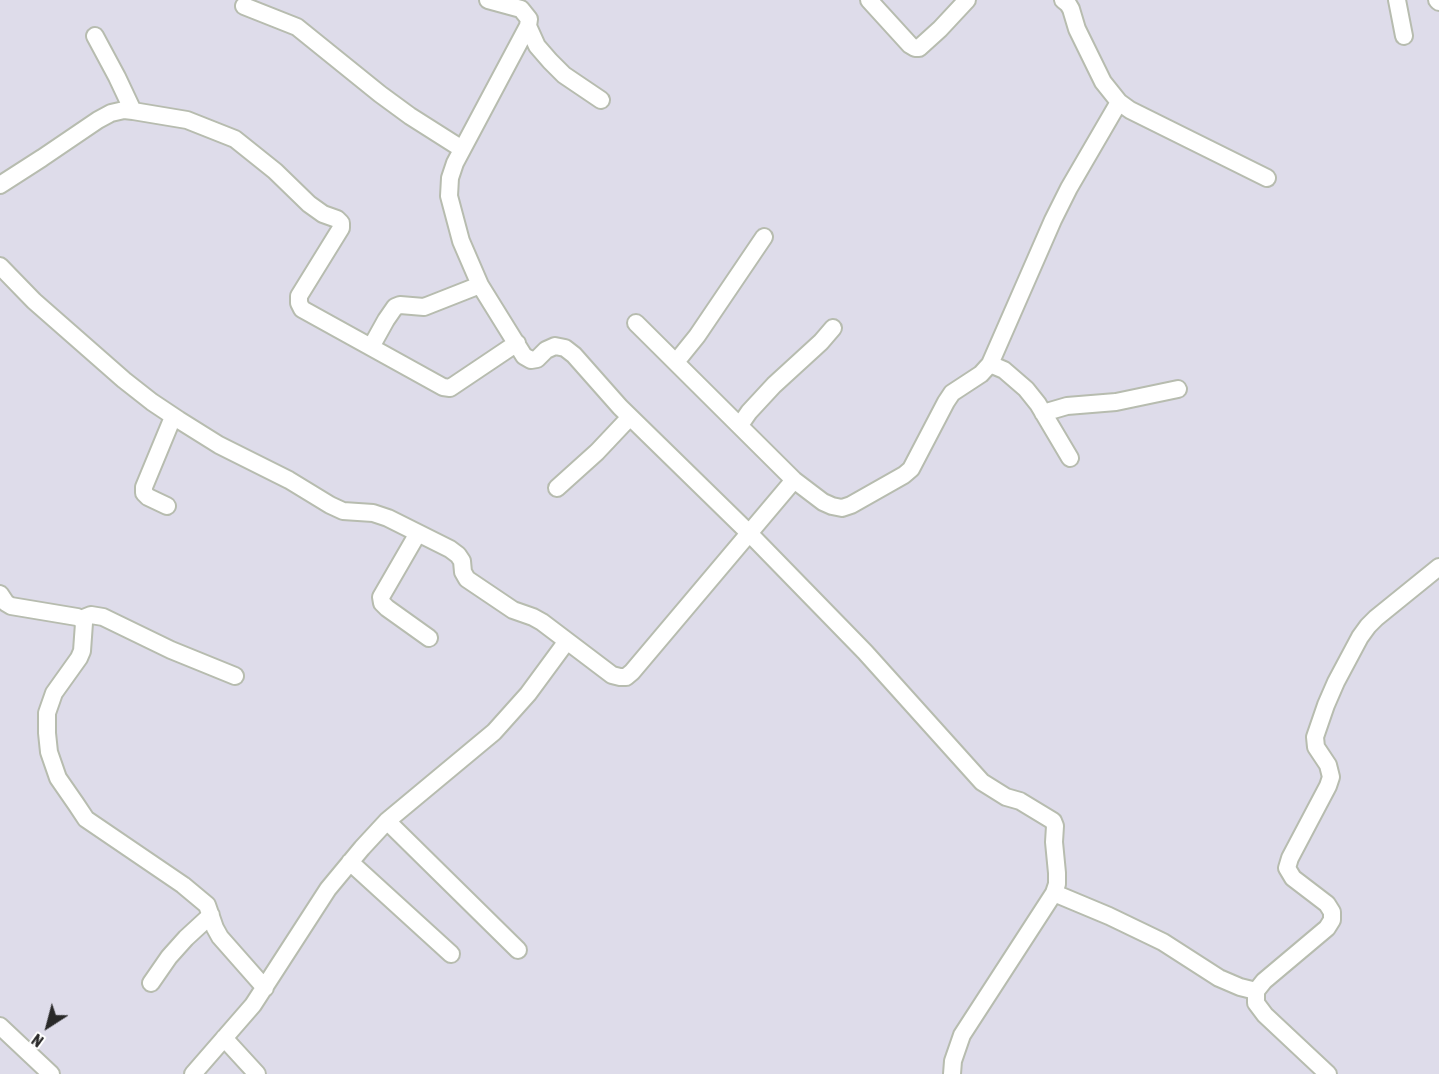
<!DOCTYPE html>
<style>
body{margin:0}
#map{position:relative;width:1439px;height:1074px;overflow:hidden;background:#dedcea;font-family:"Asap Condensed",sans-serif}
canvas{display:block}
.north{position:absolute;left:18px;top:996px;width:60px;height:60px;-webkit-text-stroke:4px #fff;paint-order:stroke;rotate:216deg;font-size:16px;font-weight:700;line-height:24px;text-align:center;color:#292929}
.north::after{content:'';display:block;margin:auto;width:21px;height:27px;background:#292929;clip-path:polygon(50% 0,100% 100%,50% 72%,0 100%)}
</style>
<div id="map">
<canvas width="1439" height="1074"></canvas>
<div class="north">N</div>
</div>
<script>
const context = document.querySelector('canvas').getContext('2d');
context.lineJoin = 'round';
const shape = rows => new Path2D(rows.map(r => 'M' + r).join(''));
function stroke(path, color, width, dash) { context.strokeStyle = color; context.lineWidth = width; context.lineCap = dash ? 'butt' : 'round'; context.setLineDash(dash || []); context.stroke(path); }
const minor = shape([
 [488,0,521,9,529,19,528,26,455,163,450,178,449,196,461,241,480,285,524,356,531,360,537,359,546,350,555,346,565,348,574,355,620,407,749,533,865,652,982,782,1006,797,1020,801,1053,821,1055,826,1054,842,1057,873,1057,884,1054,893,962,1035,953,1061,952,1074],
 [869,0,910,45,915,48,919,48,940,29,967,0],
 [1063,0,1068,4,1071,9,1077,29,1103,82,1119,102,1130,110,1267,178],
 [1397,0,1404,36],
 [1437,0,1439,2],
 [244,6,297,27,380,94,410,116,462,149],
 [528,26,537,46,550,61,564,75,601,100],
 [95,36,117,77,133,111],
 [0,185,42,158,98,120,111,113,124,110,133,111,187,120,235,139,275,171,309,204,323,214,337,219,341,223,341,228,299,296,299,303,302,309,443,387,450,388,517,343],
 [0,266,34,301,124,380,152,402,179,420,219,445,289,480,330,505,343,511,373,513,388,518,450,549,458,555,462,561,463,572,467,579,513,610,533,617,542,622,612,675,620,677,626,677,632,672,794,480],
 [636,323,794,480,823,502,832,506,842,508,851,505,904,475,911,469,946,402,952,393,981,374,990,364,1053,220,1069,188,1119,102],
 [371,347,386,320,395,307,400,305,424,307,480,285],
 [676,362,697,336,764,237],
 [990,364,1004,370,1026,389,1038,404,1070,458],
 [1043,413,1067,406,1116,402,1178,389],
 [740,425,749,412,774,385,821,342,833,328],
 [557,488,597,452,630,417],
 [167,506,148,497,144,493,144,487,173,417],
 [418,533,381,597,382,603,387,608,429,638],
 [0,594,6,603,11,606,77,617,81,619,84,623,82,651,79,658,54,693,47,713,47,733,49,752,58,778,76,804,86,819,183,885,207,905,215,928,220,937,265,988],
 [81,619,91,615,103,617,171,650,235,676],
 [387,821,518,950],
 [350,862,451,954],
 [1054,893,1109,916,1163,942,1219,978,1240,987,1256,991],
 [151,983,169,957,186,938,211,915],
 [0,1026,51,1074],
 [224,1038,257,1074],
 [193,1074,253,1005,328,889,362,848,387,821,494,732,528,694,567,641],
 [1328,1074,1265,1015,1256,1003,1256,991,1264,981,1327,928,1332,920,1332,912,1327,904,1293,878,1287,868,1290,858,1328,786,1331,777,1328,765,1316,747,1315,737,1326,705,1336,682,1360,637,1368,626,1376,618,1439,567]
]);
stroke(minor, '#b7bcaf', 20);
stroke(minor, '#fff', 16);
</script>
